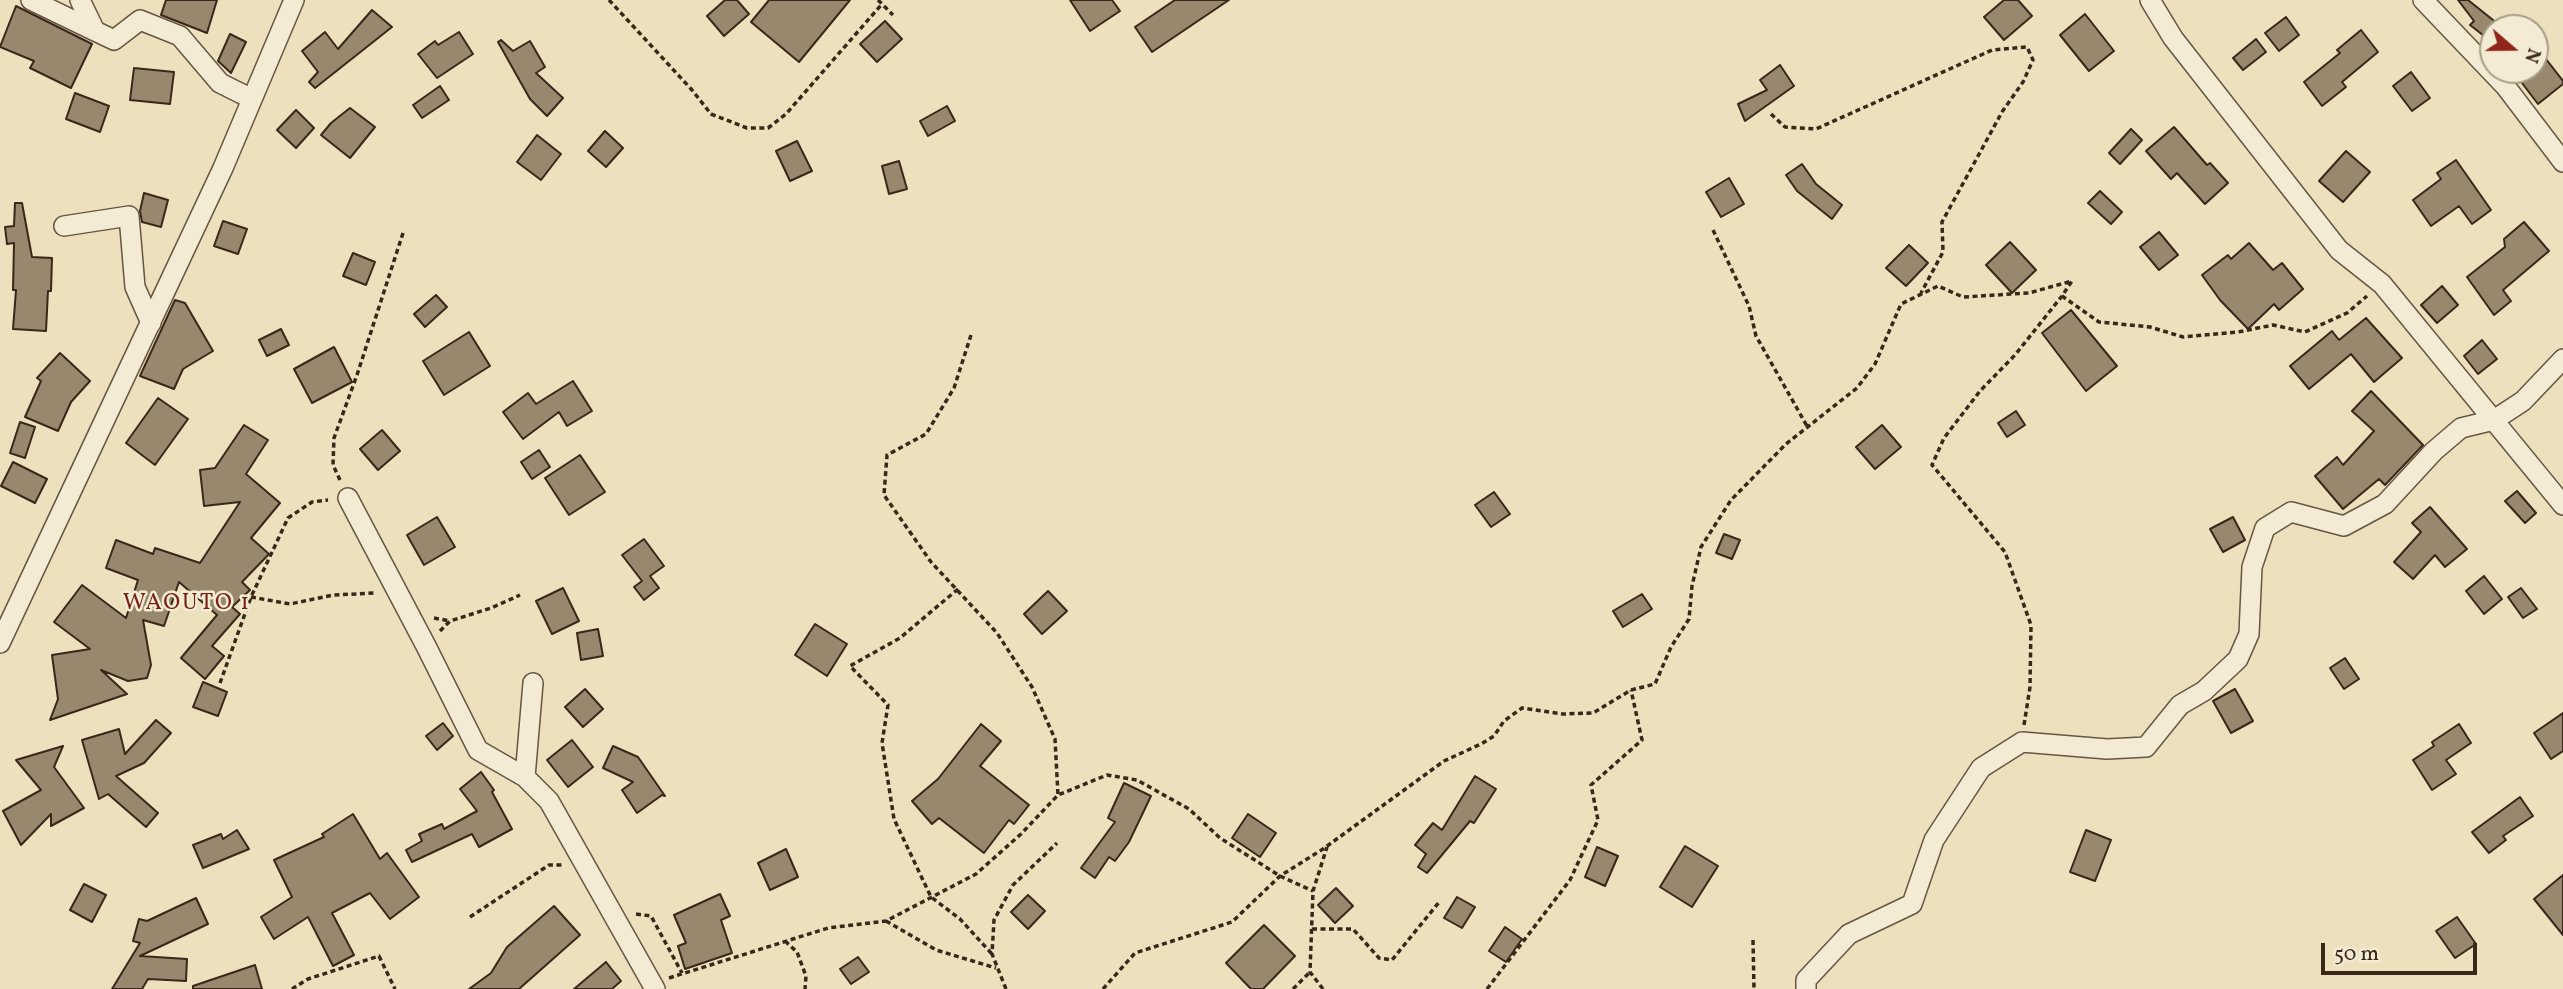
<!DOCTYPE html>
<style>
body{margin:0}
#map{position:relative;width:2563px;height:989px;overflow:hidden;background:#ede0bc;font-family:Vollkorn,serif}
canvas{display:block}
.north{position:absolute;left:2479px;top:14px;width:70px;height:70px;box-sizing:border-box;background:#f3ebd3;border:2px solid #a99d89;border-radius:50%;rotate:110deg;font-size:19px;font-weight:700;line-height:28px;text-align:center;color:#39281a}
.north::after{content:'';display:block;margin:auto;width:24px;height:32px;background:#8f2418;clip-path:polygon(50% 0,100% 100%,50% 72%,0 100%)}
.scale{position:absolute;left:2321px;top:943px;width:156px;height:32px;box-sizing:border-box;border:4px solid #39281a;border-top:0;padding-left:9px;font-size:21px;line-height:24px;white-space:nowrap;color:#39281a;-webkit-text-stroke:5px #f3ebd3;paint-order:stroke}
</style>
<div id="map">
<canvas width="2563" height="989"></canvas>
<div class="north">N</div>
<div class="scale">50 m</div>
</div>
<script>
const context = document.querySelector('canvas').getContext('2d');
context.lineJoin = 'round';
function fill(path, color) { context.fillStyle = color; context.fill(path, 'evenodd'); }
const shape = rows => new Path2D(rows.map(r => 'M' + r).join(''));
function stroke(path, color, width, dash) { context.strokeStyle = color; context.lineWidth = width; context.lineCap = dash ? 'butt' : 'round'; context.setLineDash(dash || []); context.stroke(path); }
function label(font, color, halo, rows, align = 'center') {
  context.font = font + ' Vollkorn,serif'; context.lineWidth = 5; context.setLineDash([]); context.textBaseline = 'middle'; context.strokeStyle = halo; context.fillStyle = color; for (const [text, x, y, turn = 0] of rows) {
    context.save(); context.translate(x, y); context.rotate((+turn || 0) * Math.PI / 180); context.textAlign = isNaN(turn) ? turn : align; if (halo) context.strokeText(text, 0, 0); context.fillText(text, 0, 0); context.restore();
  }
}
const building = shape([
 [166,0,217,0,207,33,161,15,166,0],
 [725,0,737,0,749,14,724,36,707,16,725,0],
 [769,0,850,0,799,62,751,22,769,0],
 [1070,0,1112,0,1120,11,1090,31,1070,0],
 [1175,0,1229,0,1152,52,1135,27,1175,0],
 [2004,0,2018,0,2032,16,2004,40,1984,17,2004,0],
 [2458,0,2468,0,2498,24,2493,28,2493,43,2470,25,2474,21,2458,0],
 [16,6,92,44,71,88,30,68,34,61,0,47,16,6],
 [372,10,392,27,315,88,309,82,318,72,302,51,325,32,338,49,372,10],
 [2085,14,2114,51,2089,71,2060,35,2085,14],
 [2286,17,2299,35,2279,51,2265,33,2286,17],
 [885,21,902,39,877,62,860,44,885,21],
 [2361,30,2378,52,2342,82,2346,87,2322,106,2304,82,2340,53,2337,50,2361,30],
 [459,32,473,54,437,78,418,54,435,41,438,45,459,32],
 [230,34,246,42,231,73,218,61,230,34],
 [2256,39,2266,52,2243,70,2233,58,2256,39],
 [501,40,513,51,530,41,545,67,536,73,563,98,547,116,530,99,498,42,501,40],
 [2535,45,2563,81,2563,84,2538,104,2512,70,2535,70,2535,45],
 [1780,65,1794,86,1745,121,1738,104,1767,90,1760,80,1780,65],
 [134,68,174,72,170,104,130,100,134,68],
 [2411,72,2430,98,2412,111,2393,86,2411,72],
 [440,86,449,100,422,118,413,105,440,86],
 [75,93,109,106,100,132,66,119,75,93],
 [947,106,955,121,928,136,920,121,947,106],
 [350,108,375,127,350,158,321,135,331,123,350,108],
 [296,110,314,128,296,148,277,130,296,110],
 [2174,127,2207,165,2210,163,2228,183,2205,204,2177,173,2171,179,2146,151,2174,127],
 [2131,129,2142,140,2120,164,2109,153,2131,129],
 [605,131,623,148,606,167,588,151,605,131],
 [537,135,561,154,541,180,517,162,537,135],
 [797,141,812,171,790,181,776,151,797,141],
 [2346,151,2370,172,2343,202,2319,181,2346,151],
 [2456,160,2491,210,2472,224,2459,206,2431,226,2413,200,2441,179,2437,173,2456,160],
 [899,161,907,189,889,194,882,166,899,161],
 [1802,164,1816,184,1842,205,1832,219,1797,191,1786,175,1802,164],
 [1729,178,1744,204,1721,217,1706,192,1729,178],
 [2100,191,2122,212,2111,224,2088,203,2100,191],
 [144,193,168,200,161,227,142,222,140,211,144,193],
 [15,203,22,203,32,257,52,258,51,291,48,291,46,331,13,329,16,290,13,290,14,243,7,244,5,227,14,226,15,203],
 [223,221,247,229,238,254,214,246,223,221],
 [2524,222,2549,251,2503,290,2511,301,2494,315,2467,277,2505,247,2504,239,2524,222],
 [2159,232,2178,255,2159,270,2140,247,2159,232],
 [2010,242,2036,270,2012,293,1986,265,2010,242],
 [2249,243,2273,270,2282,263,2303,289,2279,310,2274,304,2248,329,2220,300,2202,275,2228,255,2231,259,2249,243],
 [1909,245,1928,263,1906,286,1886,268,1909,245],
 [353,253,375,262,366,285,343,276,353,253],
 [2442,286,2458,305,2437,323,2421,305,2442,286],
 [436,295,447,307,425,327,414,314,436,295],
 [175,300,185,303,213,351,183,369,174,389,140,376,175,300],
 [2071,310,2117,366,2086,391,2042,333,2071,310],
 [2366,318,2402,358,2374,382,2351,354,2309,389,2290,366,2332,331,2339,340,2366,318],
 [281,329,289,345,267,356,259,340,281,329],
 [469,332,490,366,444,395,423,361,469,332],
 [2482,340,2497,359,2478,374,2464,356,2482,340],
 [334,347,352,382,312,403,294,369,334,347],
 [60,353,90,381,71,402,58,431,25,417,41,381,37,378,60,353],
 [573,381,592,411,567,426,559,412,523,439,503,412,528,393,536,404,573,381],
 [2371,391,2423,445,2385,485,2379,479,2343,509,2315,476,2337,457,2343,465,2374,431,2352,411,2371,391],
 [158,398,188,419,155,465,126,443,158,398],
 [2016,411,2025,425,2007,437,1998,423,2016,411],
 [20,422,35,427,25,458,10,453,20,422],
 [244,425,268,440,246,474,280,503,251,538,269,554,242,582,250,590,232,607,240,614,212,646,224,656,205,679,181,658,217,615,179,582,164,626,143,620,151,665,147,678,128,681,101,670,127,694,50,720,58,699,52,655,90,649,54,622,82,585,126,618,138,580,106,568,116,540,153,554,155,548,200,563,240,502,204,506,200,470,215,468,244,425],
 [1882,425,1901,447,1875,469,1856,447,1882,425],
 [382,430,400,451,378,470,360,449,382,430],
 [539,450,550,467,532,479,521,462,539,450],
 [580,455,605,492,569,515,545,478,580,455],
 [13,462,47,479,35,503,1,486,13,462],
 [2517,491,2536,513,2525,523,2505,501,2517,491],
 [1494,492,1510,514,1491,527,1475,505,1494,492],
 [2430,507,2467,549,2445,567,2435,555,2413,579,2394,562,2421,532,2412,523,2430,507],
 [437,517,455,547,424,565,407,535,437,517],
 [2233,517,2245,540,2223,552,2210,529,2233,517],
 [1724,534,1740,540,1732,559,1716,553,1724,534],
 [644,539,664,566,650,576,659,588,644,600,634,587,642,581,622,555,644,539],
 [2484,576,2502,599,2484,614,2466,591,2484,576],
 [563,588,579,621,552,634,536,601,563,588],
 [2521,588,2537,609,2523,618,2508,597,2521,588],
 [1048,591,1067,611,1042,634,1024,614,1048,591],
 [1642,594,1652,609,1623,627,1613,611,1642,594],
 [815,624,847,644,827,676,795,655,815,624],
 [598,629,603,656,581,660,577,633,598,629],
 [2345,658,2359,679,2344,689,2330,668,2345,658],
 [203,682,227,692,218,716,193,707,203,682],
 [585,689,603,709,583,727,565,707,585,689],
 [2235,689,2253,721,2231,733,2213,701,2235,689],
 [2563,713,2563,751,2551,759,2534,733,2563,713],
 [156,720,171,733,144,763,116,776,158,813,146,827,108,794,99,799,82,740,119,729,125,754,156,720],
 [443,723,453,736,437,750,426,736,443,723],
 [981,724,1001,741,980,766,1029,805,1014,824,1009,820,984,853,939,818,932,824,912,801,938,779,981,724],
 [2459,724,2471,743,2446,760,2456,774,2432,790,2413,760,2434,746,2432,742,2459,724],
 [572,740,593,767,568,787,547,760,572,740],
 [63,746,54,767,84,808,51,826,51,814,21,845,3,811,41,790,16,760,63,746],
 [613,746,638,757,665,796,662,795,637,813,622,790,633,782,603,768,613,746],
 [481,772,494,790,492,792,512,829,479,847,472,834,412,862,406,850,422,841,419,834,442,824,444,829,477,811,460,789,481,772],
 [1475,776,1496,789,1474,823,1470,821,1427,873,1418,867,1426,854,1415,845,1433,823,1442,830,1475,776],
 [1124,783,1151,796,1129,842,1115,861,1109,857,1095,878,1081,868,1115,822,1108,818,1124,783],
 [2520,797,2533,816,2503,836,2506,840,2489,853,2472,832,2520,797],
 [353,814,380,859,387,853,419,897,390,919,370,893,332,913,354,955,333,966,308,917,274,939,261,917,292,897,274,860,324,837,322,834,353,814],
 [1248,814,1276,833,1260,857,1232,838,1248,814],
 [237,830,249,849,203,868,193,845,221,834,223,839,237,830],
 [2086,830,2111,840,2095,881,2070,872,2086,830],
 [1685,846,1718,866,1692,907,1660,887,1685,846],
 [1597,847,1618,856,1605,886,1585,877,1597,847],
 [786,849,798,877,770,890,758,863,786,849],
 [2563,875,2563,935,2534,899,2563,875],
 [84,884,106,895,92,922,70,910,84,884],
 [1336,888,1353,906,1335,923,1318,905,1336,888],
 [720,894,730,916,721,920,732,953,685,969,678,946,686,943,674,915,720,894],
 [1028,895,1045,911,1028,929,1011,912,1028,895],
 [1457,897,1475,907,1462,928,1444,918,1457,897],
 [196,898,208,924,140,956,187,959,186,981,148,979,142,989,112,989,140,943,133,941,139,919,147,921,196,898],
 [554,906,580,935,519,989,469,989,491,973,507,947,554,906],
 [2457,917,2476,944,2455,958,2436,931,2457,917],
 [1264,925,1295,956,1263,989,1251,989,1226,963,1264,925],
 [1505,927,1522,939,1506,962,1489,951,1505,927],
 [858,957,869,972,851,984,840,969,858,957],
 [606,962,621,981,612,989,574,989,606,962],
 [255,965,262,989,193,989,193,986,255,965]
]);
fill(building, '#97886e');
stroke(building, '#39281a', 2);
const street = shape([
 [31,0,95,31],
 [80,0,95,31,114,40,140,20,180,36,220,83,252,99],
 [2150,0,2173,38,2339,250,2382,284,2563,505],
 [2423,0,2506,87,2563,162],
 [64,226,129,216,135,287,151,323],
 [348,498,426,646,478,750,525,777,549,801,655,989],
 [0,643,223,168,294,0],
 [525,777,533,683],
 [1806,989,1806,980,1849,934,1912,904,1934,840,1981,768,2022,742,2107,749,2146,747,2180,705,2204,691,2238,659,2249,634,2252,567,2265,528,2291,512,2344,526,2385,504,2434,451,2461,428,2494,420,2523,401,2563,359]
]);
stroke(street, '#665642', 22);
stroke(shape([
 [609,0,692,90,711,114,747,128,768,128,786,114,882,4],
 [878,0,893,15],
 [1771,114,1785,127,1816,129,1992,50,2027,47,2033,60,2023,82,2002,112,1942,222,1943,252,1921,293],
 [1713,230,1749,306,1756,336,1807,426],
 [971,335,954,388,926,434,887,455,884,495,931,562,997,633,1032,687,1055,739,1058,795],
 [340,480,333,465,334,438,357,375,403,233],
 [958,589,900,638,850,666,888,705,882,743,894,819,931,897,960,919,992,954],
 [251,597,290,604,333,595,376,593],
 [434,618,450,621],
 [440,631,450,621,491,608,520,595],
 [220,683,251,597,288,518,312,502,328,500],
 [2024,725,2030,687,2031,625,2005,552,1932,465,1944,438,1980,391,2015,355,2062,296],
 [636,914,651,916,682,973],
 [470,917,549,865,562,865],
 [886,921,936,950,996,968],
 [1312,929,1353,929,1379,958,1392,960,1440,901],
 [1753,940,1754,989],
 [785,941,797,952,806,976,805,989],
 [669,978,828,928,886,921,976,874,1021,834,1058,795,1107,775,1137,780,1189,809,1220,838,1280,876,1313,891],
 [292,989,308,979,379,956,395,989],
 [1006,989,992,954,994,920,1013,885,1057,843],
 [1103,989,1135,953,1232,922,1280,876,1323,849,1444,761,1481,744,1494,736,1504,721,1522,708,1563,714,1593,713,1631,690,1655,684,1671,647,1689,619,1692,586,1701,547,1731,500,1786,444,1857,388,1875,364,1901,304,1938,286,1963,297,2029,293,2072,281,2062,296,2099,322,2150,327,2183,337,2238,332,2273,325,2305,332,2347,313,2367,296],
 [1293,989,1310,972],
 [1323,989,1310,972,1313,891,1327,847],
 [1487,989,1570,880,1598,820,1591,785,1642,740,1631,690]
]), '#39281a', 3.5, [5, 3.5]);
stroke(street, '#f3ebd3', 19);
context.letterSpacing = '2px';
label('23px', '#7a1f14', '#f3ebd3', [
 ["WAOUTO 1",187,605]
]);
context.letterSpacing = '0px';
</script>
